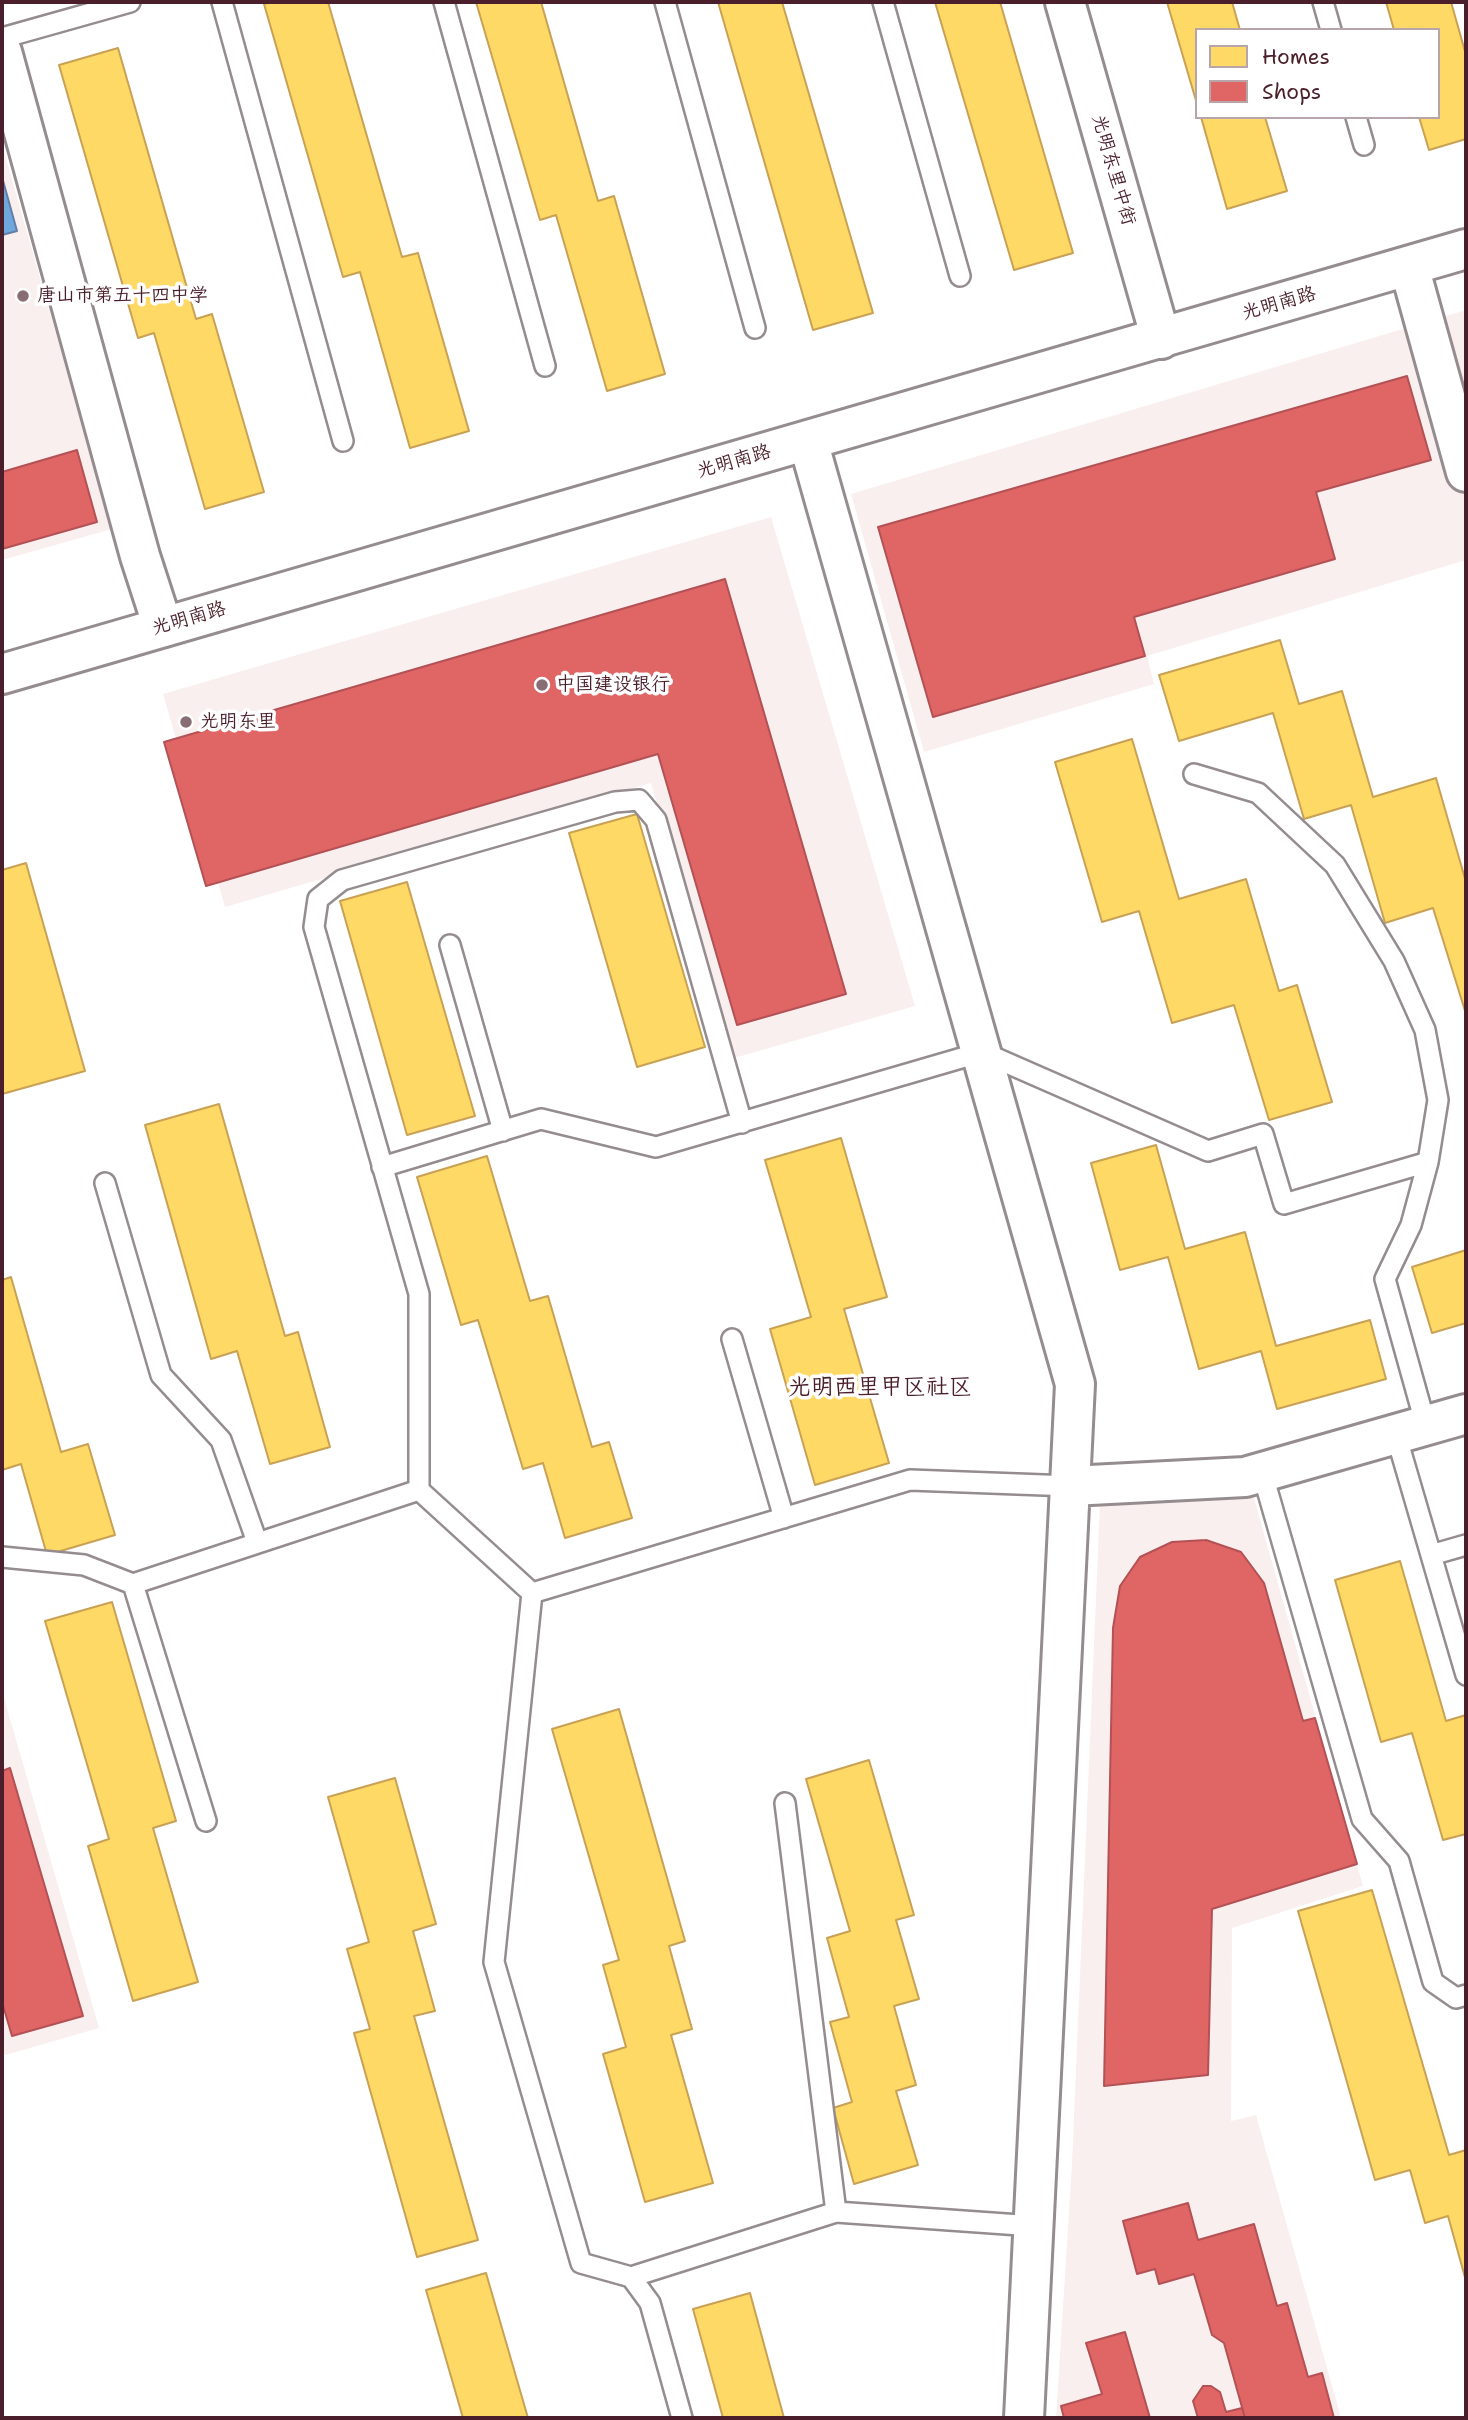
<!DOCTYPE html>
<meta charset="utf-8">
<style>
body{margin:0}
#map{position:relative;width:1468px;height:2420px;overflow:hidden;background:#fff;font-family:"Shantell Sans",sans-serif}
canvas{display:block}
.frame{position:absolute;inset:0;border:4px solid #4a1f2b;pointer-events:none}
.legend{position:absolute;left:1195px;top:28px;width:245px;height:91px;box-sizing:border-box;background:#fff;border:2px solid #b7a5aa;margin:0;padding:9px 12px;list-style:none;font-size:21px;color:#4a1f2b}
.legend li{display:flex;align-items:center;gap:14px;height:35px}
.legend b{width:35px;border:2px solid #b7a5aa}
</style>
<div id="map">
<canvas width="1468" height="2420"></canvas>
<div class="frame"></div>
<ul class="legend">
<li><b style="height:19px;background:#ffd966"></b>Homes</li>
<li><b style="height:19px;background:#e06666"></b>Shops</li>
</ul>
</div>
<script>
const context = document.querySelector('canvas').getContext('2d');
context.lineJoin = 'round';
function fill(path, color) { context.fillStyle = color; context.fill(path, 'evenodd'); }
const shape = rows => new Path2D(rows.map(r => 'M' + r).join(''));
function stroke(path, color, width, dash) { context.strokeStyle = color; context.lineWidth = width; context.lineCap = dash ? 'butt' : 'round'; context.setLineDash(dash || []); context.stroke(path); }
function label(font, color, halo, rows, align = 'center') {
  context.font = font + ' "Shantell Sans","LXGW WenKai TC",sans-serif'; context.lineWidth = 7; context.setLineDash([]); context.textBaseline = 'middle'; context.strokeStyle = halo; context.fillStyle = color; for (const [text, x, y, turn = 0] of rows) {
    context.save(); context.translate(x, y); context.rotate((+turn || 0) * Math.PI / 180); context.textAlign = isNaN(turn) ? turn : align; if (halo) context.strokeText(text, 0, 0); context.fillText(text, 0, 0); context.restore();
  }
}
fill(shape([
 [2,145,112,529,2,560],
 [1466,310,1466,560,1147,656,1154,684,924,752,851,494],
 [771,517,915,1006,731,1059,651,783,225,907,163,694],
 [1254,1498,1363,1886,1232,1928,1231,2121,1256,2115,1341,2418,1056,2418,1072,2164,1100,1503],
 [2,1691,99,2028,2,2056]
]), '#f9efee');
const homes = shape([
 [271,2,328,2,402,257,418,253,469,431,410,448,360,272,343,277,264,4,271,2],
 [476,2,541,2,598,201,614,196,665,374,607,391,556,215,540,220,476,2],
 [718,2,782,2,873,313,813,330,718,2],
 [935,2,1000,2,1073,253,1014,270,935,2],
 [1167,2,1232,2,1240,30,1197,30,1197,104,1167,2],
 [1386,2,1451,2,1466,55,1466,139,1429,150,1419,117,1438,117,1438,30,1394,30,1386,2],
 [118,48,196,319,212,314,264,492,205,509,154,333,138,338,59,65,118,48],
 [1201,117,1265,117,1287,191,1227,209,1201,117],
 [1280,640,1299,704,1342,691,1373,797,1436,778,1466,882,1466,1014,1433,908,1385,923,1351,805,1304,819,1273,713,1179,741,1159,675,1280,640],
 [1132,739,1179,899,1246,879,1279,991,1297,985,1332,1102,1269,1120,1234,1005,1172,1023,1139,911,1102,922,1055,762,1132,739],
 [637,814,705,1047,637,1067,569,833,637,814],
 [26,863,85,1071,2,1094,2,870,26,863],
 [407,882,475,1116,407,1135,340,901,407,882],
 [219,1104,285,1336,298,1332,330,1447,270,1464,237,1351,211,1359,145,1125,219,1104],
 [841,1138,887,1297,844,1309,889,1463,815,1485,770,1329,811,1317,765,1160,841,1138],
 [1156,1145,1185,1249,1245,1232,1276,1346,1370,1320,1386,1379,1277,1409,1261,1351,1199,1369,1168,1257,1120,1270,1091,1163,1156,1145],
 [487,1156,530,1301,548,1296,592,1447,609,1442,632,1518,565,1538,543,1463,523,1469,478,1320,461,1325,417,1177,487,1156],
 [1466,1250,1466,1323,1432,1333,1412,1267,1466,1250],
 [11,1277,61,1452,88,1444,115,1535,47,1555,21,1464,2,1470,2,1280,11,1277],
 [1400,1561,1446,1721,1466,1715,1466,1834,1443,1840,1412,1733,1381,1742,1335,1580,1400,1561],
 [112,1602,176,1821,153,1828,198,1982,133,2001,88,1846,109,1839,45,1621,112,1602],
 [619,1709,685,1941,669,1946,692,2029,671,2035,713,2183,645,2202,603,2054,626,2047,603,1965,619,1960,552,1729,619,1709],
 [869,1760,914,1915,896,1920,919,1999,894,2006,916,2085,896,2091,918,2165,854,2184,833,2108,852,2102,830,2022,849,2017,827,1938,850,1931,806,1779,869,1760],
 [395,1778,436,1924,413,1931,435,2011,414,2016,478,2240,417,2257,354,2033,370,2029,347,1949,369,1942,328,1797,395,1778],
 [1372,1890,1449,2155,1466,2150,1466,2281,1448,2216,1425,2223,1410,2170,1375,2180,1298,1911,1372,1890],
 [486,2273,528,2418,463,2418,426,2290,486,2273],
 [750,2293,784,2418,723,2418,693,2309,750,2293]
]);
fill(homes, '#ffd966');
stroke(homes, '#c9a154', 2);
const shops = shape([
 [1407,376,1431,460,1316,492,1335,559,1134,617,1145,656,933,717,878,527,1407,376],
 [77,450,97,522,2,549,2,472,77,450],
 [725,579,846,994,737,1025,658,754,206,886,164,742,725,579],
 [1206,1540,1241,1552,1264,1583,1303,1721,1315,1718,1357,1864,1212,1909,1208,2075,1104,2086,1113,1628,1120,1586,1140,1557,1172,1542,1206,1540],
 [10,1768,83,2016,12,2036,2,2002,2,1771,10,1768],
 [1188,2203,1198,2240,1254,2224,1277,2306,1287,2303,1308,2377,1322,2373,1334,2418,1245,2418,1224,2343,1212,2335,1194,2274,1159,2284,1155,2269,1137,2274,1123,2221,1188,2203],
 [1125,2332,1150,2418,1064,2418,1061,2406,1102,2394,1086,2343,1125,2332],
 [1203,2386,1211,2386,1220,2392,1226,2412,1242,2408,1245,2418,1198,2418,1193,2401,1203,2386]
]);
fill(shops, '#e06666');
stroke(shops, '#b35154', 2);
const schools = shape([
 [2,177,17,231,2,235,2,177]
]);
fill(schools, '#6fa8dc');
stroke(schools, '#647fa7', 2);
const lane = shape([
 [222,2,343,441],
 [444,2,545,366],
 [665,2,755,328],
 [883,2,960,276],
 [1323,2,1331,30],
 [2,38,130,2],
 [1356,117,1364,145],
 [1194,774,1258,793,1335,865,1394,961,1425,1030,1438,1100,1428,1162,1411,1225,1385,1279,1426,1426],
 [450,945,503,1131],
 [382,1167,541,1119,656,1147,982,1052,1208,1151,1263,1134,1284,1204,1428,1162],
 [105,1183,161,1375,221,1440,257,1542],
 [732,1339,784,1518],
 [1396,1435,1431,1555,1466,1545],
 [1262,1472,1362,1819,1399,1861,1433,1982,1456,1998,1466,1995],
 [1431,1555,1466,1675],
 [2,1557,84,1565,133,1584],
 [532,1593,419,1490,419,1294,314,927,318,899,342,880,615,802,639,800,656,820,742,1123],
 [206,1821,133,1584,419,1490],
 [836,2212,1034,2226],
 [631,2277,836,2212,785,1803],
 [682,2418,650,2303,631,2277,581,2263,494,1962,532,1593,910,1480,1071,1486]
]);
const street = shape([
 [1065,2,1161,339],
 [2,52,140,556,163,627],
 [1409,266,1466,472],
 [808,441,1075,1384,1024,2418],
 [1071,1486,1245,1477,1466,1414]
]);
const secondary = shape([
 [2,674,1466,249]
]);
stroke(lane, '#948c8e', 24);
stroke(street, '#948c8e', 44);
stroke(secondary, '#948c8e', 44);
stroke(lane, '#fff', 19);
stroke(street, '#fff', 38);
stroke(secondary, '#fff', 38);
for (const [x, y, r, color] of [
 [23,296,7,"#896d75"],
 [542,685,7,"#896d75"],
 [186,722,7,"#896d75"]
]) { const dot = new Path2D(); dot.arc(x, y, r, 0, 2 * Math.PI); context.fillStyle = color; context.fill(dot); stroke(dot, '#fff', 2.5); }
label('19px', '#4a1f2b', '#fff', [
 ["光明东里中街",1113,170,74],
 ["光明南路",1279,304,-16],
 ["光明南路",734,462,-16],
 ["光明南路",189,619,-16]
]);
label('19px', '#4a1f2b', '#fff', [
 ["唐山市第五十四中学",37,296],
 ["中国建设银行",556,685],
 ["光明东里",200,722]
], 'left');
label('23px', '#4a1f2b', '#fff', [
 ["光明西里甲区社区",880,1388]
]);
</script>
